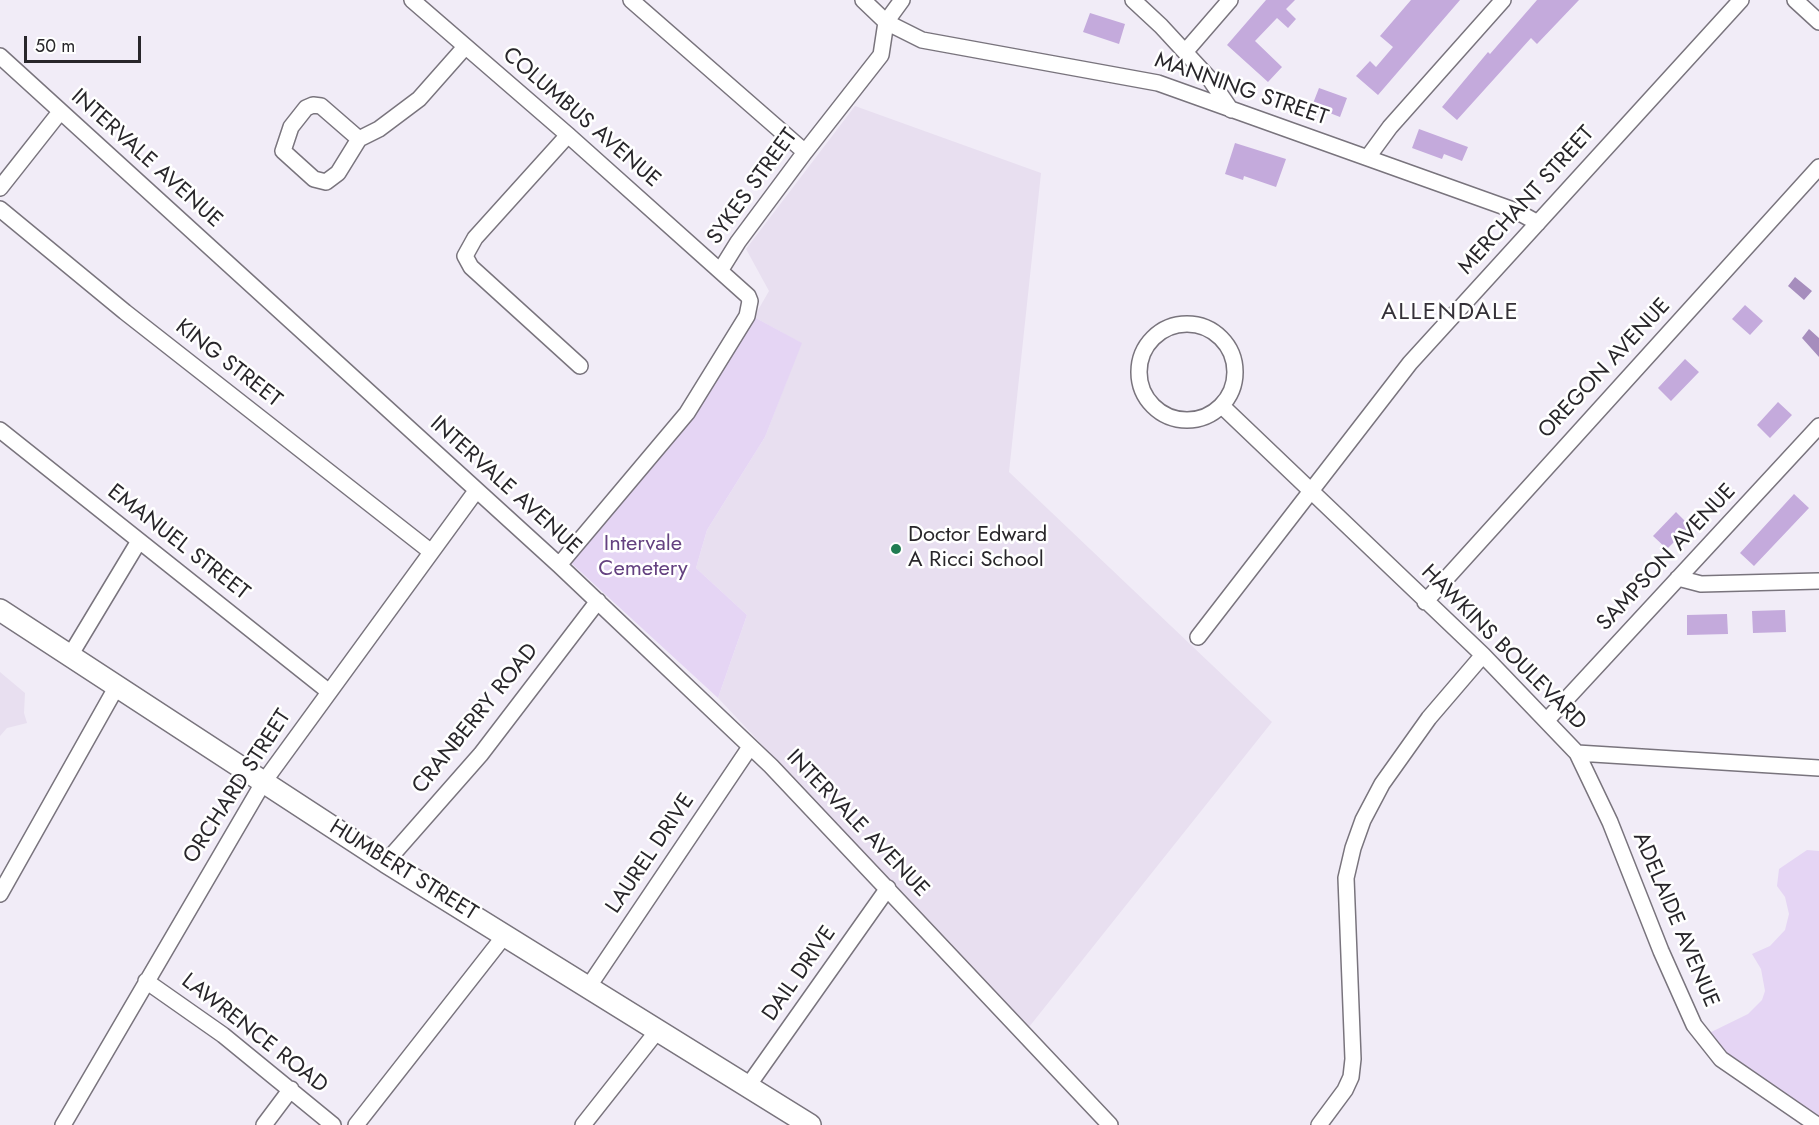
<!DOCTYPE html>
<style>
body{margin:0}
#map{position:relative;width:1819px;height:1125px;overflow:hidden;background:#f1ecf7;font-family:Jost,sans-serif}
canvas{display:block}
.scale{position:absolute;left:24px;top:36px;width:117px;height:27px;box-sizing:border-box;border:3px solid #28262a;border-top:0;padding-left:8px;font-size:18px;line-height:21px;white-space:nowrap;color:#28262a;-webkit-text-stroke:4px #fff;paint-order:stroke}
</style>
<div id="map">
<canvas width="1819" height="1125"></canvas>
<div class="scale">50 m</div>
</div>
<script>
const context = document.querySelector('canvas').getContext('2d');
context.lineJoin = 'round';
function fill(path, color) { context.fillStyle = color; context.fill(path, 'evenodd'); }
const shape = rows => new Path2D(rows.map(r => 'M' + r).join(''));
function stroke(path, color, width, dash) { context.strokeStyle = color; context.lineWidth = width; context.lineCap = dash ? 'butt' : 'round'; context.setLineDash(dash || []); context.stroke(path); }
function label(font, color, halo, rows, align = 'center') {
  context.font = font + ' Jost,sans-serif'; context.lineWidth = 5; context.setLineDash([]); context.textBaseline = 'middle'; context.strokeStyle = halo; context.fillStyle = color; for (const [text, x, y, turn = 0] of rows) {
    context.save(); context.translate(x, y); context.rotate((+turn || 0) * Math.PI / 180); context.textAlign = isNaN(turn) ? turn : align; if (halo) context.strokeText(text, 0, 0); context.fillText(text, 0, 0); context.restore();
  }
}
fill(shape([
 [855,106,1041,173,1009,472,1272,722,1029,1027,718,698,747,615,696,568,707,530,765,437,801,343,754,317,769,291,746,249],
 [0,672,25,693,24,713,27,723,7,728,0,736]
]), '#e8dff0');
fill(shape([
 [754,317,802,343,765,437,707,530,696,568,747,615,718,698,570,562,645,471,666,452,709,394,715,377],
 [1807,850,1819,851,1819,1125,1805,1125,1725,1072,1699,1038,1748,1014,1762,1000,1765,991,1761,969,1752,954,1770,946,1785,930,1789,914,1785,897,1777,886,1779,869]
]), '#e5d5f4');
fill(shape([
 [1795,277,1812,291,1804,300,1788,286],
 [1809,329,1819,338,1819,357,1802,338]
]), '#a68dbd');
fill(shape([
 [1266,0,1295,0,1286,9,1296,19,1288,28,1277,18,1255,41,1282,67,1268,82,1227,45],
 [1411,0,1460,0,1378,95,1356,76,1370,61,1376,67,1393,47,1380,36],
 [1537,0,1579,0,1537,44,1531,38,1457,120,1442,107,1488,52,1490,54],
 [1090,13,1125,24,1119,44,1083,32],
 [1319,88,1347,98,1340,117,1312,106],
 [1419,129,1468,147,1462,161,1444,154,1442,159,1412,148],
 [1235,143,1286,159,1276,187,1244,176,1243,180,1225,174],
 [1745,305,1763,321,1750,335,1732,319],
 [1685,359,1699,372,1671,401,1658,388],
 [1778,402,1792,415,1770,438,1757,425],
 [1794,494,1809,508,1754,566,1740,553],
 [1676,512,1690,526,1667,549,1653,536],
 [1785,610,1786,632,1753,633,1752,611],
 [1727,614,1728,634,1687,635,1687,615]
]), '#c4aadc');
const street = shape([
 [412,0,568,135,748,296,750,301,747,316,687,413,559,565],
 [631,0,805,152],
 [863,0,886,22,922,40,1158,83,1516,211,1538,223],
 [1133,0,1161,26,1209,78,1231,110],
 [1795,0,1819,22],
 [1185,52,1230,0],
 [0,56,559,565,771,766,1110,1125],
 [313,105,321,106,359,139,338,173,326,182,314,179,283,151,291,127,306,108,313,105],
 [568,135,475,238,465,256,471,267,580,366],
 [359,139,379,129,419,99,465,47],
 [1368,157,1390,127,1503,0],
 [0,188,60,112],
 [0,209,125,312,430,551],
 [720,271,738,242,805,152,881,55,886,22,902,0],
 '1139 372a48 48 0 1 1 96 0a48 48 0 1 1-96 0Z',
 [1222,406,1483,655,1577,753,1819,768],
 [0,430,328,691],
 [1678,578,1701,584,1819,581],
 [1425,602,1819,167],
 [1198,637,1410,363,1741,0],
 [71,654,139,541],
 [1547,720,1819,426],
 [1577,753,1610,822,1661,951,1694,1025,1721,1059,1817,1125],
 [386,862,481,754,598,601],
 [0,894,117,686],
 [146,981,223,1035,333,1125],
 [589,986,750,747],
 [748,1086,888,888],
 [63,1125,263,783,476,491],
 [264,1125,291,1089],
 [356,1125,505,935],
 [583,1125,658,1030],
 [1319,1125,1345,1090,1351,1077,1353,1059,1346,878,1353,848,1363,820,1382,784,1429,718,1483,655]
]);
const secondary = shape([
 [0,610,386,862,810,1125]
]);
stroke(street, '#79747d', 18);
stroke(secondary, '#79747d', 24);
stroke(street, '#fff', 15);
stroke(secondary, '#fff', 21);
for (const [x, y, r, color] of [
 [896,549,6,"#207c52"]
]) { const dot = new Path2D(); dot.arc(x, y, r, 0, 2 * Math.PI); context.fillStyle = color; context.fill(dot); stroke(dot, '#fff', 2); }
label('22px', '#28262a', '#fff', [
 ["MANNING STREET",1241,90,19],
 ["COLUMBUS AVENUE",581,118,41],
 ["INTERVALE AVENUE",146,159,42],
 ["SYKES STREET",753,187,-54],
 ["MERCHANT STREET",1527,201,-48],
 ["KING STREET",228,364,38],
 ["OREGON AVENUE",1605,369,-47],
 ["INTERVALE AVENUE",505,486,42],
 ["EMANUEL STREET",178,543,38],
 ["SAMPSON AVENUE",1667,558,-47],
 ["HAWKINS BOULEVARD",1503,648,45],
 ["CRANBERRY ROAD",476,719,-51],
 ["ORCHARD STREET",238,787,-57],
 ["INTERVALE AVENUE",857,824,46],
 ["LAUREL DRIVE",651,854,-56],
 ["HUMBERT STREET",403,871,32],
 ["ADELAIDE AVENUE",1675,920,67],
 ["DAIL DRIVE",800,974,-55],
 ["LAWRENCE ROAD",254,1034,38]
]);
label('22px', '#28262a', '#fff', [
 ["Doctor Edward",908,536],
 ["A Ricci School",908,561]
], 'left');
label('22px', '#644180', '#fff', [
 ["Intervale",643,545],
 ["Cemetery",643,570]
]);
context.letterSpacing = '1.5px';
label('24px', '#353138', '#fff', [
 ["ALLENDALE",1450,313]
]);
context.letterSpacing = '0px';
</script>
